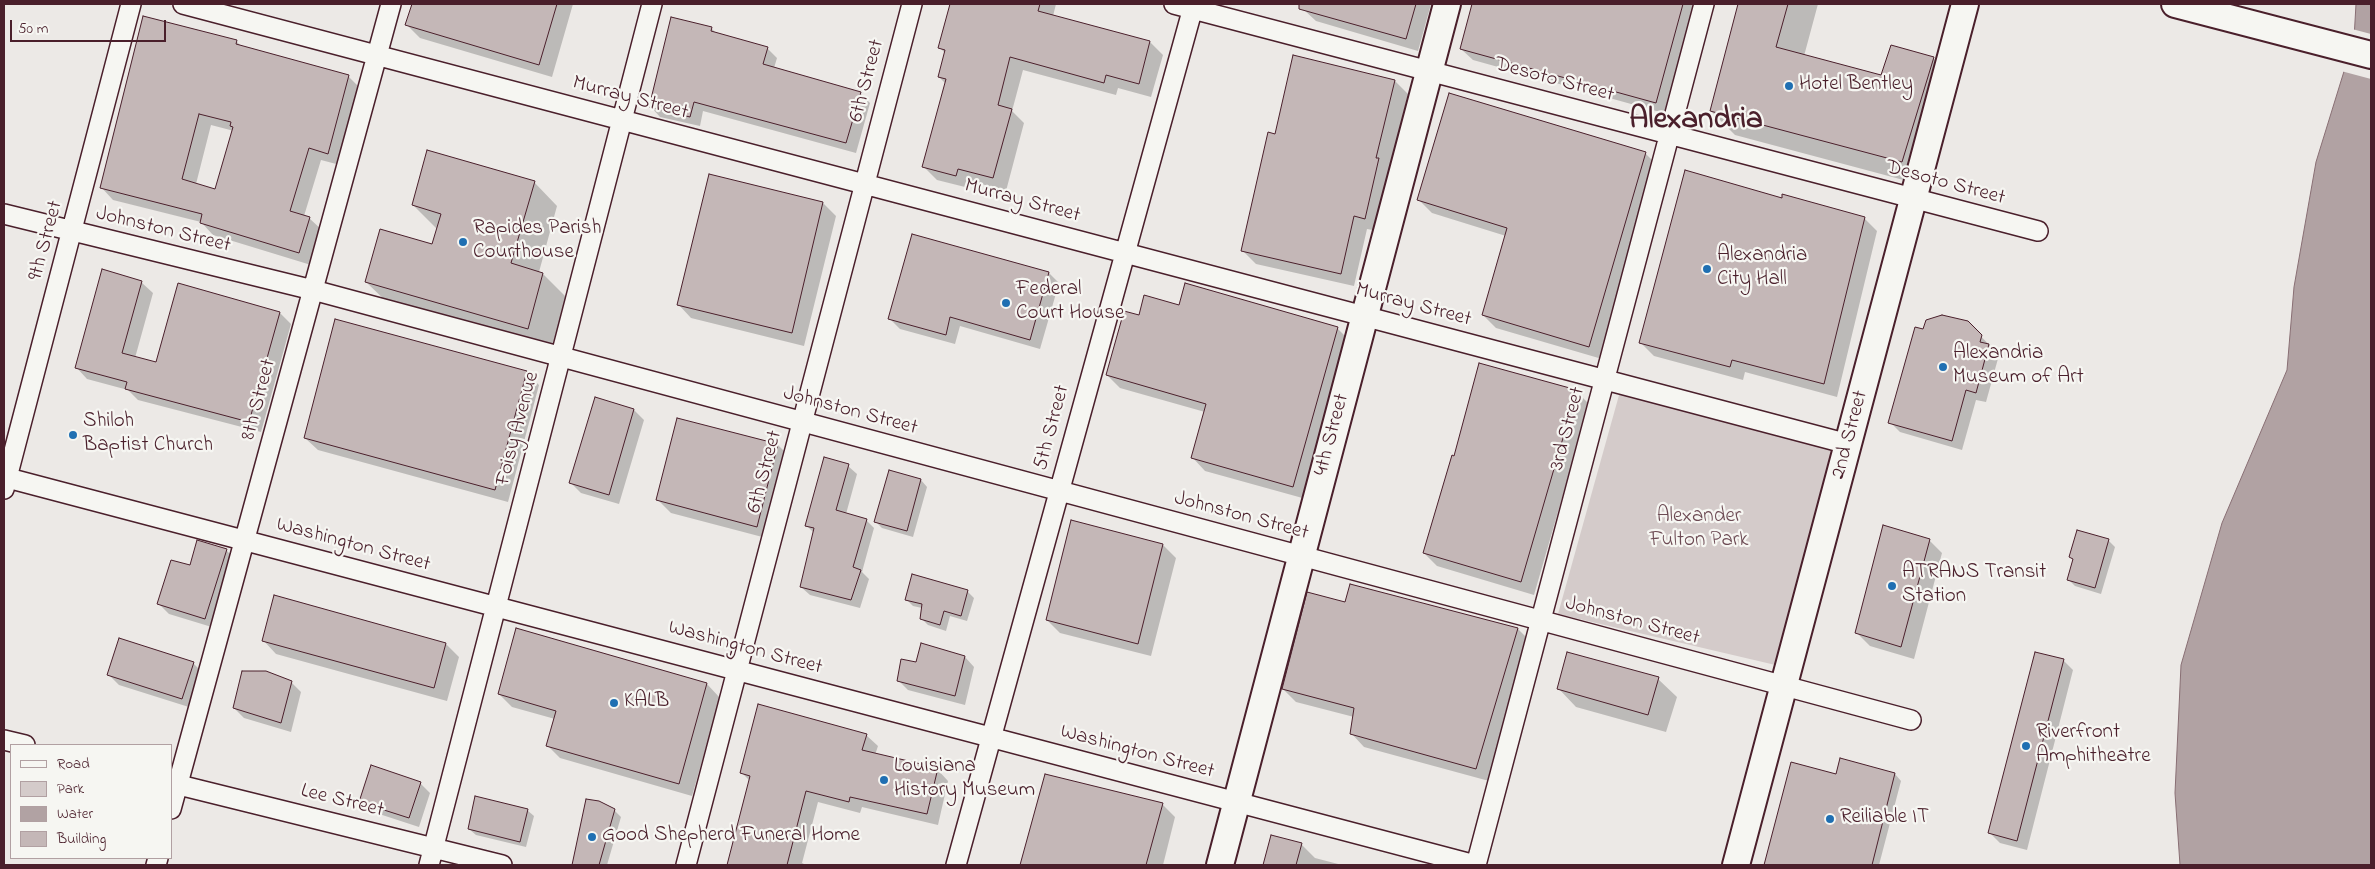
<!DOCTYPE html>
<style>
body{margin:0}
#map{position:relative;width:2375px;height:869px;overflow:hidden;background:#ece9e6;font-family:"Indie Flower",sans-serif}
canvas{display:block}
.frame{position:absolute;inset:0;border:5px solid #4a1f2b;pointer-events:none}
.legend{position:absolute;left:10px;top:744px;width:162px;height:115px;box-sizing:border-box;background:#f6f6f2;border:1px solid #b1a0a2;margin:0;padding:6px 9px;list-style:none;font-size:15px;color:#4a1f2b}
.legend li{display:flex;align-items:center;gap:10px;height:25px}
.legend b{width:25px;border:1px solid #b1a0a2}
.scale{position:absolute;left:10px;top:20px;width:156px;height:22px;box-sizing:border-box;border:2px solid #4a1f2b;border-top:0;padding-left:6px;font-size:15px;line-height:18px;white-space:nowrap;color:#4a1f2b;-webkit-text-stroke:4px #f6f6f2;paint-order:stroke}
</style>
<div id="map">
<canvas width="2375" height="869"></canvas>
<div class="frame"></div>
<ul class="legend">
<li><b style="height:6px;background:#f6f6f2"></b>Road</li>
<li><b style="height:14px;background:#d4cbca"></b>Park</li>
<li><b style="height:14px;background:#b1a2a3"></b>Water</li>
<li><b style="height:14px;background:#c4b7b7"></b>Building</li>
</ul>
<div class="scale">50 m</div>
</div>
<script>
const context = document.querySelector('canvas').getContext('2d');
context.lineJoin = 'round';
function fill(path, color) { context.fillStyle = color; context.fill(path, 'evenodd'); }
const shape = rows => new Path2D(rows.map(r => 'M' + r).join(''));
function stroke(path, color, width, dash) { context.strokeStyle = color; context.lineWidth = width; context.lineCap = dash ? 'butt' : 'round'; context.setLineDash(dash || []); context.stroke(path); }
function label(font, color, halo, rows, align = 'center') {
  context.font = font + ' "Indie Flower",sans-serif'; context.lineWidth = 4.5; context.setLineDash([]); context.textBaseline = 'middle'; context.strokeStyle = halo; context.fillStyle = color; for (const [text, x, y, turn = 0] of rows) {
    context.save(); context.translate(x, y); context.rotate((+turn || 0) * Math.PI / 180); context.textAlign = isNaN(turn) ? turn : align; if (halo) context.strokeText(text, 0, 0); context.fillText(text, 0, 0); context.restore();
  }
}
fill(shape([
 [1621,388,1845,446,1784,667,1558,614]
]), '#d4cbca');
const water = shape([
 [2356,4,2371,4,2371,865,2180,865,2175,793,2181,665,2222,523,2287,370,2294,287,2316,162,2354,39,2356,4]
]);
fill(water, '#b1a2a3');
stroke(water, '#886e73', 1);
fill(shape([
 [2352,29,2371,34,2371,79,2341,71]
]), '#ece9e6');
fill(shape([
 [413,4,573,4,552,77,420,38,407,25],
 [951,4,1056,4,1053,16,1150,42,1163,55,1151,97,1118,88,1116,95,1023,70,1012,111,1024,123,1006,191,971,181,969,188,937,180,924,167,946,84,939,77,945,53,940,48],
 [1305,4,1431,4,1418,51,1316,21,1303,9],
 [1473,4,1697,4,1667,114,1473,60,1461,49],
 [1739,4,1818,4,1804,56,1882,77,1933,58,1957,82,1926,186,1735,135,1711,111],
 [711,28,716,33,767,48,777,58,774,68,860,93,870,103,856,153,703,111,700,126,660,117,651,107],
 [236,41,242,47,348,76,360,88,340,165,321,160,304,216,309,218,322,230,311,265,213,235,201,222,113,200,101,187],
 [211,125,234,131,216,190,196,184],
 [1395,81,1408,94,1389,170,1391,172,1378,231,1367,229,1354,286,1256,264,1243,251],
 [1645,153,1658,166,1602,359,1496,328,1483,315,1506,236,1432,213,1419,200],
 [534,182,557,206,539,272,543,274,566,297,551,351,390,305,366,282,433,246,437,229,413,205],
 [1782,199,1864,218,1877,231,1837,397,1745,372,1743,380,1654,356,1641,343],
 [823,203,836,216,804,346,691,318,678,304],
 [913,235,1049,273,1059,283,1040,349,960,326,955,344,900,329,890,319],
 [141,282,153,293,135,358,157,364,280,313,291,324,261,432,138,400,128,390,87,379,76,367],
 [1179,307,1337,328,1350,341,1306,499,1205,471,1192,457,1205,412,1120,388,1107,375,1139,316],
 [1967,322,1999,355,1986,402,1976,400,1962,450,1900,432,1890,422,1924,331],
 [526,372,539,385,508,502,318,450,305,438],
 [1576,391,1589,404,1534,595,1437,566,1424,553],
 [595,399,634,410,644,420,619,504,581,493,571,483],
 [778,445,791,458,770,539,671,513,658,500],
 [848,466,857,474,846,514,866,520,874,528,862,572,869,579,860,608,810,595,801,587,814,533,806,525],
 [890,471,921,480,927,487,913,537,882,528,876,522],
 [1072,522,1163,545,1176,558,1151,656,1060,633,1047,620],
 [1929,540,1942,553,1914,659,1870,646,1857,633],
 [2108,540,2115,547,2101,594,2075,586,2069,580,2074,561,2070,557],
 [226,550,236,560,215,628,169,614,159,604,191,567],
 [967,591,974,598,967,621,950,616,946,631,928,625,921,618,922,608,913,606,906,599],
 [1346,603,1518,629,1531,642,1489,781,1364,747,1351,733,1354,717,1296,702,1283,689],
 [517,630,707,684,720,698,692,796,560,758,547,745,555,719,512,707,499,694],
 [263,640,446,644,459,657,447,701,276,654],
 [965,657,974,667,965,705,908,690,898,680,917,664],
 [2063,660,2073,670,2027,850,2000,843,1990,833],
 [193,663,203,673,192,708,119,685,109,675],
 [1658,679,1677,697,1666,732,1576,707,1558,688],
 [291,682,301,692,291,732,244,718,234,708],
 [866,735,878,746,875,755,937,769,948,781,938,825,862,807,860,813,818,802,802,863,806,865,729,865,750,781,742,773],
 [1841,760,1895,774,1901,781,1879,865,1765,865,1791,763,1837,775],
 [1046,775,1162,804,1175,817,1163,865,1021,865],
 [420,783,430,793,419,827,370,811,360,801],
 [587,801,614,810,621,817,607,865,573,865],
 [527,810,534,816,526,847,476,835,469,829],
 [1272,836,1301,844,1315,858,1342,865,1264,865]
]), '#0003');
const building = shape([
 [412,4,557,4,539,65,405,25,412,4],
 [950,4,1040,4,1038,11,1150,41,1139,84,1106,75,1104,83,1010,57,998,105,1012,109,993,178,958,169,956,176,922,167,946,79,938,77,945,50,938,48,950,4],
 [1299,4,1416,4,1406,39,1299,9,1299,4],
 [1472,4,1683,4,1656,103,1460,49,1472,4],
 [1738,4,1788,4,1776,47,1881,75,1891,45,1934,57,1902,162,1710,111,1738,4],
 [143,16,237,40,236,44,349,75,328,154,309,148,290,211,310,217,299,253,200,223,202,214,100,188,143,16],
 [199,114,231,122,230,126,233,127,215,189,182,179,199,114],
 [671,17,712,27,711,31,768,47,763,64,861,92,846,143,694,102,690,117,649,107,671,17],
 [1293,55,1395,80,1376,158,1379,158,1365,219,1354,216,1341,274,1241,251,1268,132,1275,134,1293,55],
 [1449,93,1646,152,1589,347,1482,315,1507,228,1417,200,1449,93],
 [427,150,535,181,511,263,543,273,528,329,365,282,380,229,432,244,441,214,412,205,427,150],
 [1685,170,1782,198,1782,194,1865,217,1824,384,1732,360,1730,367,1639,343,1685,170],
 [709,174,823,202,792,333,677,305,709,174],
 [912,234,1049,272,1030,340,950,317,946,335,888,319,912,234],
 [102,269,142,281,122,353,156,362,178,283,280,312,249,422,125,389,127,382,75,368,102,269],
 [1185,283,1338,327,1293,487,1191,458,1206,404,1106,375,1124,311,1139,315,1144,295,1179,305,1185,283],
 [1942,315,1968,321,1982,335,1980,342,1989,344,1976,393,1966,390,1952,441,1888,423,1915,327,1923,329,1926,320,1942,315],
 [335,319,527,371,495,490,304,438,335,319],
 [1479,363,1577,390,1521,582,1423,553,1452,455,1454,456,1479,363],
 [595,397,634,409,609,495,569,483,595,397],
 [677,418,778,444,757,527,656,500,677,418],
 [824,457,849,464,836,510,867,519,853,567,861,570,851,600,800,587,814,528,805,526,824,457],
 [889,470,921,479,907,531,874,522,889,470],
 [1071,520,1163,544,1138,644,1046,620,1071,520],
 [1883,525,1930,539,1901,647,1855,633,1883,525],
 [2077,530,2109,539,2095,588,2067,580,2073,559,2069,557,2077,530],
 [197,540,227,549,205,619,157,604,171,560,190,565,197,540],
 [912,574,968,590,961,616,944,611,940,625,920,619,922,604,905,600,912,574],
 [1350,584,1518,628,1476,769,1350,734,1354,708,1282,689,1307,592,1345,602,1350,584],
 [274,595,446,643,434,688,262,641,274,595],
 [516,628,707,683,679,784,546,746,556,711,498,694,516,628],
 [119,638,194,662,182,699,107,675,119,638],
 [921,643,965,656,955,696,897,681,901,659,916,662,921,643],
 [1567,652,1659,677,1648,715,1557,689,1567,652],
 [2035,652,2064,659,2017,841,1988,833,2035,652],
 [242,671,266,671,292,681,281,723,233,708,242,671],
 [758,704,867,734,862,750,938,768,927,814,850,797,849,802,806,791,787,865,727,865,750,776,740,773,758,704],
 [1840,758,1895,773,1872,865,1764,865,1791,762,1836,774,1840,758],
 [371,765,421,782,409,818,359,802,371,765],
 [1045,774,1163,803,1146,865,1020,865,1045,774],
 [475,796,528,809,520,842,468,829,475,796],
 [586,799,599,801,615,809,599,865,572,865,586,799],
 [1271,835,1302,843,1296,865,1263,865,1271,835]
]);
fill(building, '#c4b7b7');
stroke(building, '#4a1f2b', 1);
const street = shape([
 [183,4,1848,444],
 [1174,4,2038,231],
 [4,214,313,290,1911,720],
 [4,477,1475,865],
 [4,489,131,4],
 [4,740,25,745],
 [171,783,502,865],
 [171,809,391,4],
 [156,865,158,858],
 [429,865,652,4],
 [686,865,912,4],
 [956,865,1194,4],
 [1476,865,1704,4]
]);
const secondary = shape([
 [2175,4,2371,55],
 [1220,865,1447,4],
 [1736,865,1965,4]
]);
stroke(street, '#4a1f2b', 22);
stroke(secondary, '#4a1f2b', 30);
stroke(street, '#f6f6f2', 19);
stroke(secondary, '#f6f6f2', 26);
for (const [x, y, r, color] of [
 [1789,86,5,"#1f6fb2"],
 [463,242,5,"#1f6fb2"],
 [1707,269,5,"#1f6fb2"],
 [1006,303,5,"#1f6fb2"],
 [1943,367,5,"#1f6fb2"],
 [73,435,5,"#1f6fb2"],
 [1892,586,5,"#1f6fb2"],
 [614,703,5,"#1f6fb2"],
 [2026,746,5,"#1f6fb2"],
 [884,780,5,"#1f6fb2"],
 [1830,819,5,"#1f6fb2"],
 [592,837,5,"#1f6fb2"]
]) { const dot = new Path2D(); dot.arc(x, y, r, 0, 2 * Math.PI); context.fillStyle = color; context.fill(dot); stroke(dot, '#f6f6f2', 2); }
label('21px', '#4a1f2b', '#f6f6f2', [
 ["6th Street",868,81,-75],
 ["Desoto Street",1554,81,15],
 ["Murray Street",630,99,15],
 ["Desoto Street",1945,184,15],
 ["Murray Street",1022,202,15],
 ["Johnston Street",163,231,14],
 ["9th Street",47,241,-75],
 ["Murray Street",1413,306,15],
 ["8th Street",260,400,-75],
 ["Johnston Street",850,412,15],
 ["5th Street",1053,428,-75],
 ["Foisy Avenue",519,429,-75],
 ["3rd Street",1569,429,-75],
 ["4th Street",1333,435,-75],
 ["2nd Street",1851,435,-75],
 ["6th Street",766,472,-75],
 ["Johnston Street",1241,517,15],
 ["Washington Street",353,546,15],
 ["Johnston Street",1632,622,15],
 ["Washington Street",745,649,15],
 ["Washington Street",1137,753,15],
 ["Lee Street",342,802,14]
]);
label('21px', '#4a1f2b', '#f6f6f2', [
 ["Hotel Bentley",1799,86],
 ["Rapides Parish",473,230],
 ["Courthouse",473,254],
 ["Alexandria",1717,257],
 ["City Hall",1717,281],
 ["Federal",1016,291],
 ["Court House",1016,315],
 ["Alexandria",1953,355],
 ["Museum of Art",1953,379],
 ["Shiloh",83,423],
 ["Baptist Church",83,447],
 ["ATRANS Transit",1902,574],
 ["Station",1902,598],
 ["KALB",624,703],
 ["Riverfront",2036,734],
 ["Amphitheatre",2036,758],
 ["Louisiana",894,768],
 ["History Museum",894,792],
 ["Reiliable IT",1840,819],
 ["Good Shepherd Funeral Home",602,837]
], 'left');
label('21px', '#6c4a53', '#f6f6f2', [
 ["Alexander",1699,518],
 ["Fulton Park",1699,542]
]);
label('bold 31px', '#4a1f2b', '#f6f6f2', [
 ["Alexandria",1696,122]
]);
</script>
